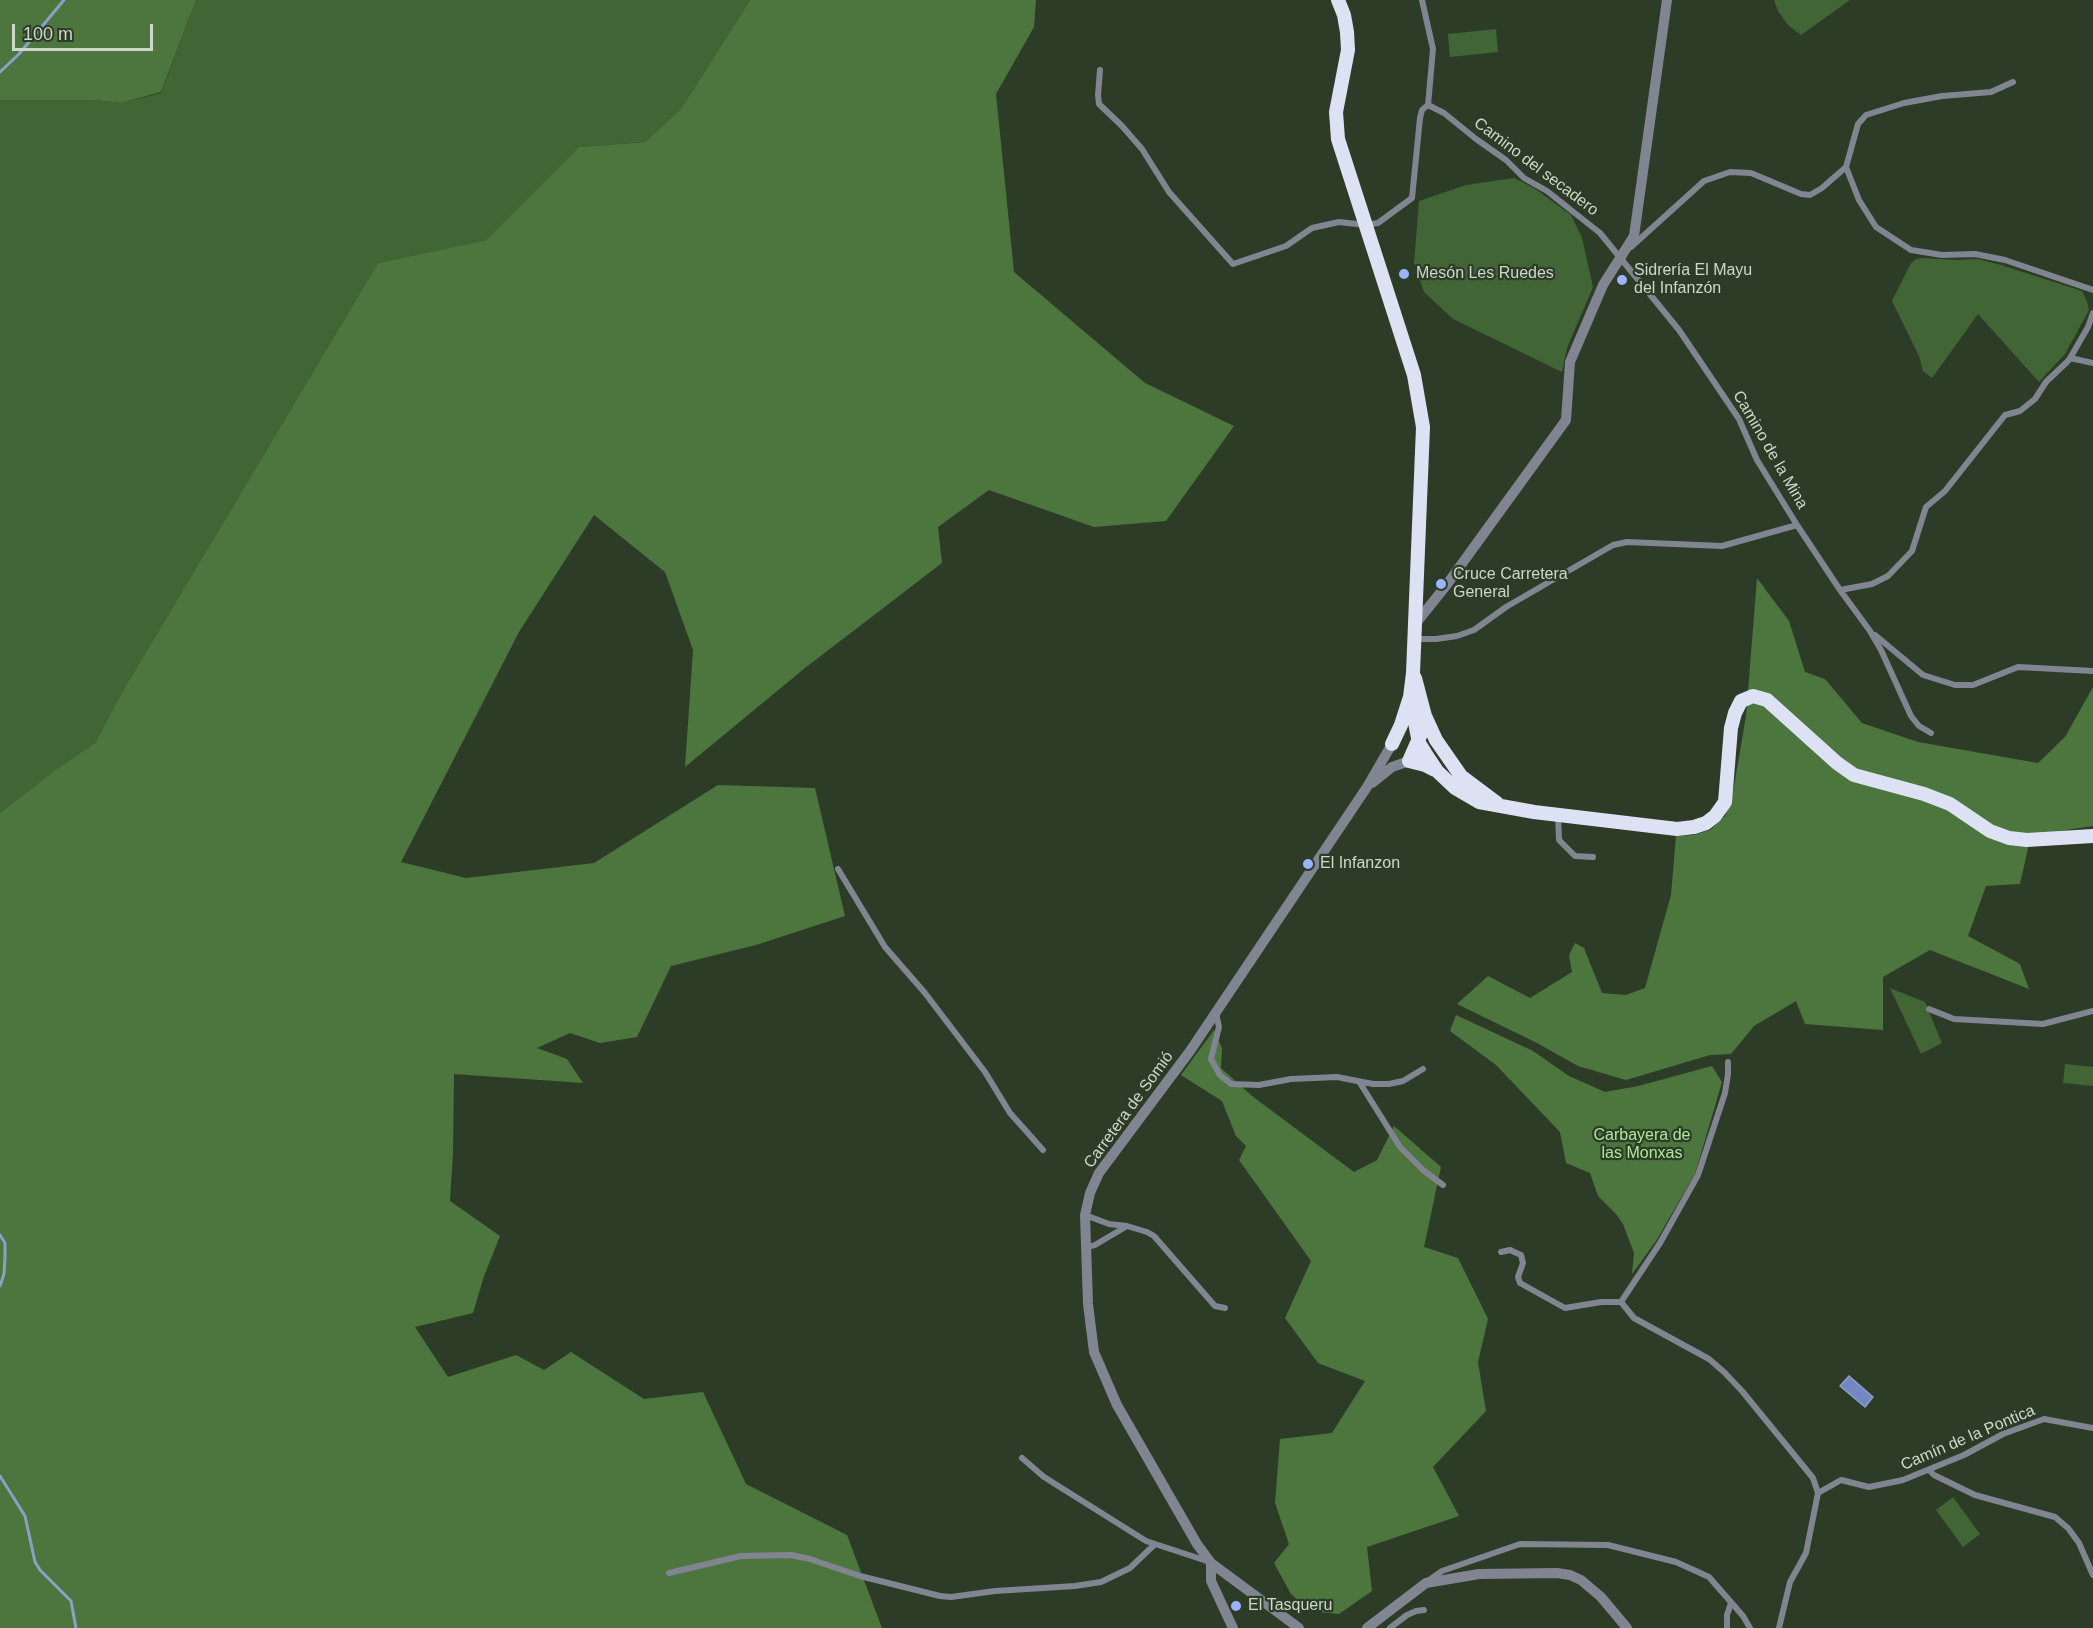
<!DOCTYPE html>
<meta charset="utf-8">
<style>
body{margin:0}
#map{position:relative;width:2093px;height:1628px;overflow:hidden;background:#2c3c27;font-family:Helvetica,sans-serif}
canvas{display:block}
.scale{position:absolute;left:12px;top:24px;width:141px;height:27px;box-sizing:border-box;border:3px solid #cdd7ca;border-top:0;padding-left:8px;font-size:18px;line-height:21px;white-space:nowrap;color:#cdd7ca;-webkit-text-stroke:4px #2c3c27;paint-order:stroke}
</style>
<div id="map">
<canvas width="2093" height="1628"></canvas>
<div class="scale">100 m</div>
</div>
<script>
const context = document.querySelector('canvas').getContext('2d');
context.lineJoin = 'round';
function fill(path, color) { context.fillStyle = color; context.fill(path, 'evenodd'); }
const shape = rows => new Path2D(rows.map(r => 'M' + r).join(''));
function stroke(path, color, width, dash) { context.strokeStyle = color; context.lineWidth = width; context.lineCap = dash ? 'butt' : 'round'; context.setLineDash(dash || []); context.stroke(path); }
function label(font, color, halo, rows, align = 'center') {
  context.font = font + ' Helvetica,sans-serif'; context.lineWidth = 4.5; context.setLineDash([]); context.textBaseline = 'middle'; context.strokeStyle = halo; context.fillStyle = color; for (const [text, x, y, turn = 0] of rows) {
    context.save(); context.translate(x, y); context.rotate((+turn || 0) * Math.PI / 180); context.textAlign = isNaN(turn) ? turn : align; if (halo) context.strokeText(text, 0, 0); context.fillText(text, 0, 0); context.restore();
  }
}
fill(shape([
 [196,0,750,0,681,109,645,142,579,147,486,240,378,263,121,694,95,743,55,770,0,813,0,100,95,100,121,103,161,93],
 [1774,0,1850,0,1801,35,1788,25,1778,11],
 [1496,29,1498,52,1450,57,1448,34],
 [1514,178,1534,188,1571,215,1582,238,1593,287,1567,348,1562,372,1453,319,1424,292,1414,263,1419,201,1466,185],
 [1922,258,1957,260,1978,259,2001,265,2082,291,2086,299,2089,310,2065,354,2039,382,1978,314,1932,378,1923,371,1919,356,1892,301,1911,263,1916,259],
 [1890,988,1925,1002,1942,1043,1921,1054],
 [2065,1064,2093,1067,2093,1086,2063,1083],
 [1953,1497,1980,1534,1963,1547,1936,1510]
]), '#426536');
fill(shape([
 [0,0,196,0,161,92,121,103,95,100,0,100],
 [750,0,1036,0,1034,27,996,94,1014,272,1145,383,1234,426,1166,521,1094,527,989,490,938,527,942,563,805,668,685,767,693,650,665,572,594,515,519,632,401,862,466,878,594,863,718,785,815,788,845,916,756,945,671,966,637,1037,600,1043,570,1033,537,1048,567,1059,583,1083,454,1074,453,1153,450,1201,500,1236,484,1276,473,1313,415,1327,448,1377,516,1355,544,1370,571,1352,644,1399,703,1392,746,1484,847,1535,882,1628,0,1628,0,813,55,770,95,743,121,694,378,263,486,240,579,147,645,142,681,109],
 [1757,578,1789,621,1805,672,1825,679,1862,723,1918,742,2038,763,2065,737,2093,687,2093,826,2031,835,2020,884,1986,886,1968,936,2020,964,2029,989,1930,950,1883,977,1883,1030,1805,1024,1796,1001,1754,1026,1731,1054,1710,1055,1626,1080,1578,1066,1537,1043,1457,1004,1488,976,1530,998,1572,972,1569,955,1575,943,1584,948,1602,993,1626,995,1645,988,1671,895,1676,836,1693,835,1710,830,1725,816,1732,798,1746,716],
 [1456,1015,1533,1051,1569,1076,1605,1092,1638,1086,1712,1066,1722,1082,1695,1174,1656,1241,1632,1274,1634,1253,1623,1224,1616,1214,1598,1196,1590,1173,1566,1163,1560,1132,1496,1065,1450,1031],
 [1214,1030,1222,1048,1221,1068,1252,1096,1354,1172,1377,1160,1394,1126,1441,1167,1424,1247,1458,1258,1488,1319,1478,1362,1486,1411,1433,1467,1459,1516,1367,1547,1372,1591,1339,1614,1310,1611,1291,1594,1274,1563,1289,1544,1275,1503,1280,1439,1332,1433,1365,1381,1318,1363,1285,1318,1311,1261,1239,1160,1246,1146,1236,1136,1222,1101,1181,1075]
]), '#4d763f');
const water = shape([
 [1849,1376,1873,1397,1865,1407,1840,1386,1849,1376]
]);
fill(water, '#7387c3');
stroke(water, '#8e9fc5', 1.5);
stroke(shape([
 [0,72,19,54,64,0],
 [0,1235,5,1243,5,1257,4,1274,0,1286],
 [0,1476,25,1516,35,1562,40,1570,71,1601,76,1628]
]), '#8e9fc5', 3);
stroke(shape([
 [1100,70,1098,95,1099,104,1122,126,1142,149,1169,192,1233,264,1286,246,1312,228,1339,222,1366,225,1378,223,1412,198,1420,118,1422,110,1428,105,1433,49,1422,0],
 [2013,82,1991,92,1942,96,1904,103,1866,115,1858,124,1846,167,1859,200,1876,227,1911,250,1942,255,1975,254,2005,260,2093,290],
 [1428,105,1444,113,1476,139,1506,160,1524,178,1547,191,1600,233,1679,330,1739,419,1757,460,1797,525,1840,590,1870,631,1881,650,1911,716,1919,726,1931,733],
 [1631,247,1704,181,1730,172,1751,173,1801,194,1810,195,1822,188,1846,167],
 [2070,358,2093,363],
 [1840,590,1872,584,1888,576,1912,551,1926,507,1945,491,2005,415,2020,411,2035,399,2046,382,2069,360,2088,327,2093,313],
 [1875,635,1923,675,1955,685,1973,685,2018,667,2093,671],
 [1415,639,1436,639,1457,636,1474,630,1506,607,1613,545,1627,542,1722,546,1797,525],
 [1558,815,1559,840,1575,856,1593,857],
 [838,869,885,947,925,993,985,1072,1010,1113,1043,1150],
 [1929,1009,1954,1019,2043,1024,2093,1011],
 [1216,1013,1219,1027,1211,1059,1220,1075,1231,1084,1259,1085,1291,1079,1337,1077,1373,1084,1389,1084,1403,1081,1423,1069],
 [1728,1062,1728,1074,1725,1093,1698,1175,1660,1243,1621,1302,1634,1318,1709,1359,1724,1372,1742,1391,1813,1478,1818,1493],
 [1360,1083,1400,1147,1423,1170,1443,1185],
 [1085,1215,1109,1224,1127,1226],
 [1085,1248,1095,1245,1127,1226,1147,1232,1154,1236,1215,1306,1225,1308],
 [1501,1252,1510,1250,1521,1255,1523,1263,1518,1277,1520,1283,1565,1308,1601,1302,1621,1302],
 [1022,1458,1044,1477,1146,1541,1207,1561],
 [1929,1470,1934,1475,1975,1495,2055,1517,2068,1528,2079,1543,2093,1575],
 [669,1573,741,1556,791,1555,810,1559,860,1576,940,1596,951,1597,995,1591,1075,1586,1101,1582,1130,1568,1154,1545],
 [1428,1581,1442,1571,1520,1544,1608,1545,1676,1562,1709,1577,1743,1616,1750,1628],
 [1390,1628,1407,1615,1416,1611,1424,1610],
 [1727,1628,1727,1615,1731,1603],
 [1779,1628,1790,1582,1806,1553,1818,1493,1841,1480,1869,1487,1903,1480,1964,1455,2003,1434,2044,1419,2093,1428]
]), '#818591', 6);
stroke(shape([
 [1416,623,1445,587,1566,420,1570,362,1603,285,1634,236,1667,0],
 [1372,783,1392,767,1409,761],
 [1211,1563,1211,1581,1233,1628],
 [1299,1628,1211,1563,1197,1544,1117,1405,1094,1352,1088,1304,1085,1215,1090,1193,1099,1173,1190,1051,1367,787,1392,744],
 [1367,1628,1426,1583,1479,1574,1557,1573,1570,1575,1581,1580,1601,1597,1627,1628]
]), '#818591', 10);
stroke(shape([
 [1338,0,1344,15,1347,32,1348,50,1336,112,1338,139,1414,375,1423,427,1413,673,1410,697,1401,725,1392,744],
 [1415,678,1425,716,1436,740,1461,776,1497,803],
 [1410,697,1419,743,1427,756,1437,771,1455,788,1479,802,1534,812,1677,829,1694,827,1706,823,1715,816,1725,802,1731,728,1735,713,1741,701,1753,696,1767,700,1837,763,1854,775,1924,794,1950,804,1990,831,2009,838,2027,840,2093,836],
 [1420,736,1409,761,1425,765,1435,770]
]), '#dce2f4', 14);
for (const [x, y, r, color] of [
 [1404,274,6,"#9bb4fd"],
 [1622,280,6,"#9bb4fd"],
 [1441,584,6,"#9bb4fd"],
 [1308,864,6,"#9bb4fd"],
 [1236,1606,6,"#9bb4fd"]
]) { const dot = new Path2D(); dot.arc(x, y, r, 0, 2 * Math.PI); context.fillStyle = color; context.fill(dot); stroke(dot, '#2c3c27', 2); }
label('16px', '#cdd7ca', '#2c3c27', [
 ["Camino del secadero",1536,167,37],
 ["Camino de la Mina",1770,450,60],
 ["Carretera de Somió",1129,1110,-54],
 ["Camín de la Pontica",1968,1438,-23]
]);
label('16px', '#cdd7ca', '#2c3c27', [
 ["Sidrería El Mayu",1634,271],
 ["del Infanzón",1634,289],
 ["Mesón Les Ruedes",1416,274],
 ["Cruce Carretera",1453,575],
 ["General",1453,593],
 ["El Infanzon",1320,864],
 ["El Tasqueru",1248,1606]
], 'left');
label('16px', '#ade999', '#2c3c27', [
 ["Carbayera de",1642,1136],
 ["las Monxas",1642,1154]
]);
</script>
